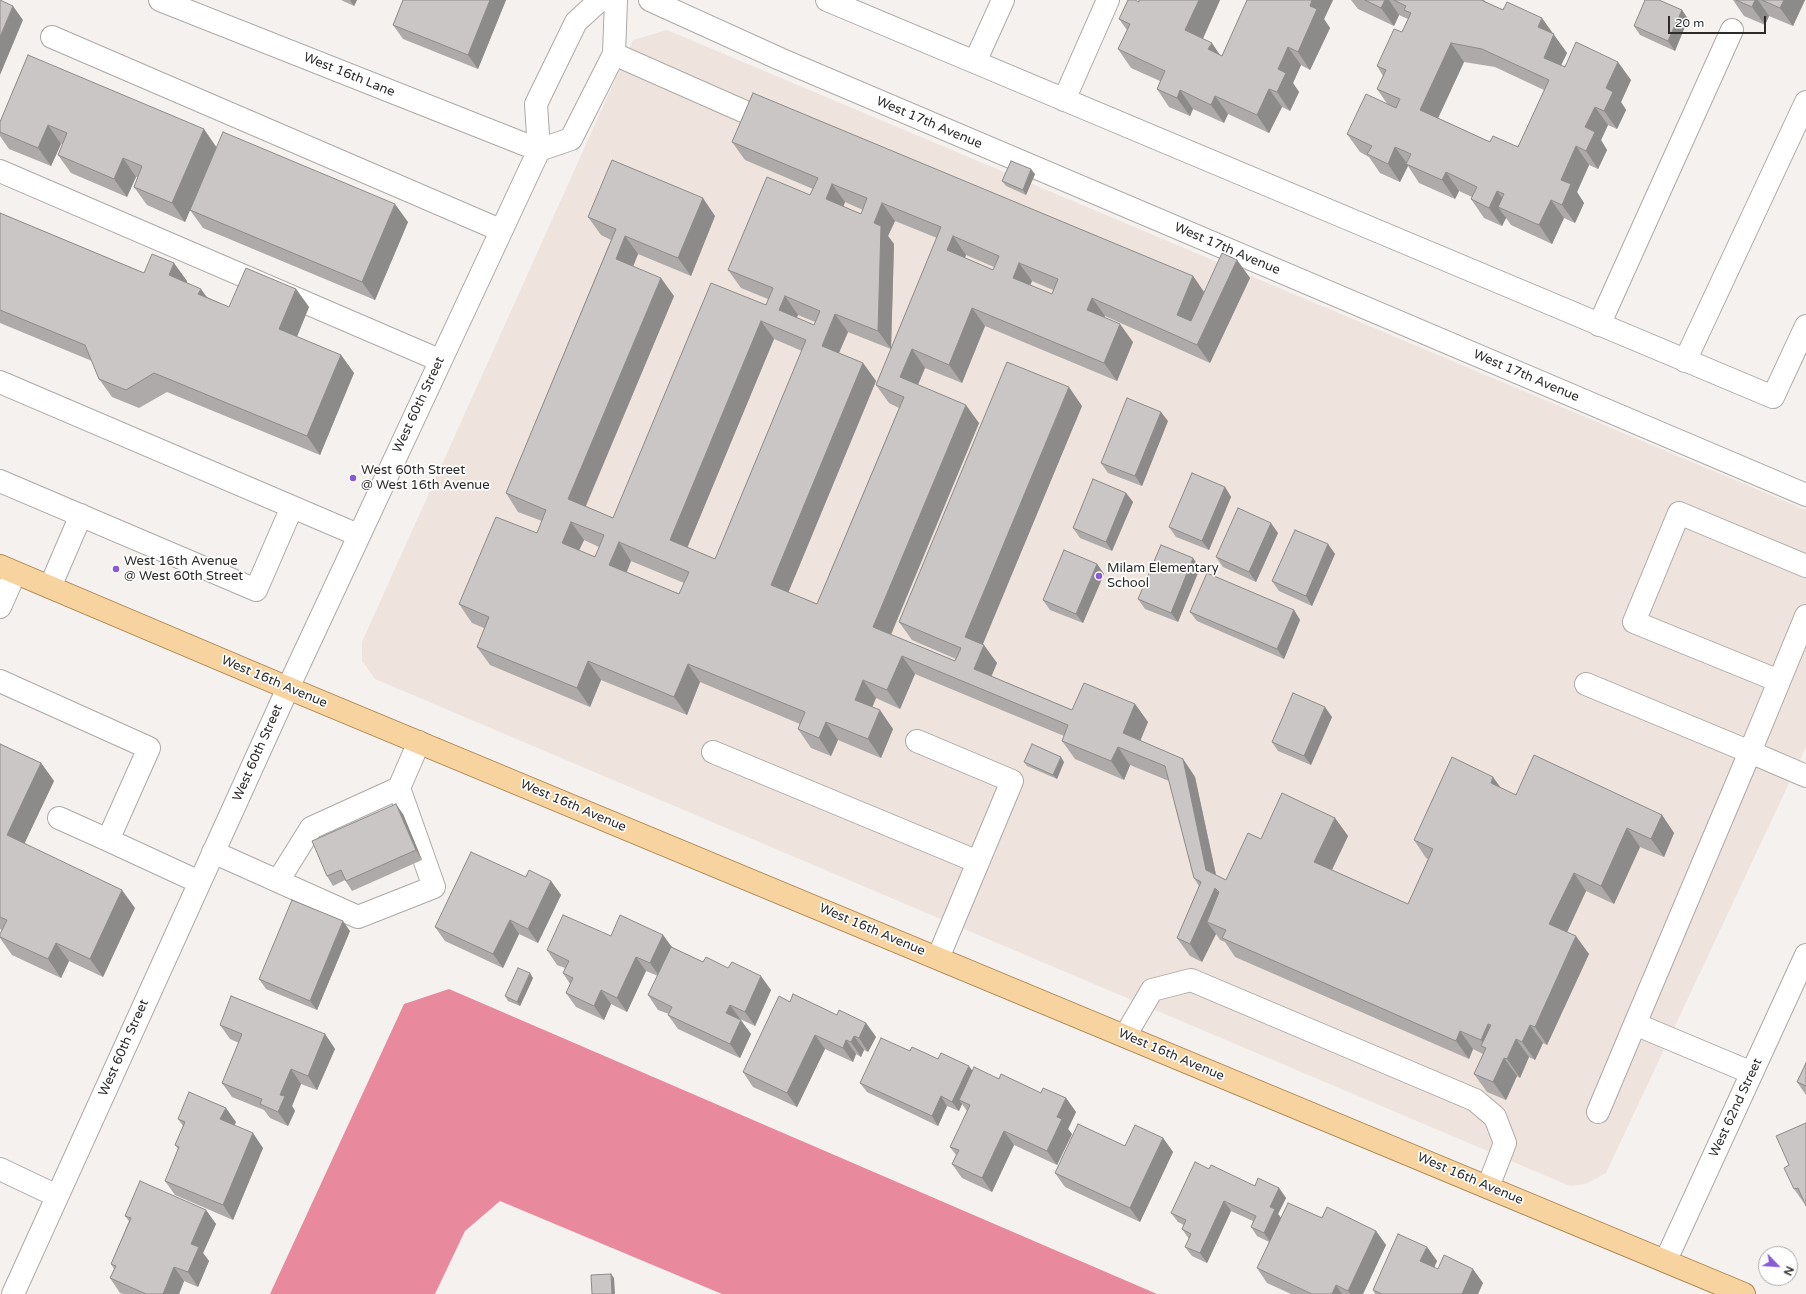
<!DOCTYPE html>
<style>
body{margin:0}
#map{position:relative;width:1806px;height:1294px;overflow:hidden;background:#f5f1ee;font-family:"Varela Round",sans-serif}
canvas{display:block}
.north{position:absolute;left:1758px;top:1246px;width:40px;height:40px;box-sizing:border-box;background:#fff;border:1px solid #abaaaa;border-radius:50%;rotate:115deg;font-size:11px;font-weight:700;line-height:16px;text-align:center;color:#2c2b2a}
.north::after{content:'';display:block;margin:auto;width:14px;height:18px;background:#895ad3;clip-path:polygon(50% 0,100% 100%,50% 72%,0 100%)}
.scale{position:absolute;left:1668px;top:16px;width:98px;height:18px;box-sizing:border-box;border:2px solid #2c2b2a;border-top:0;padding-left:5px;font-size:12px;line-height:14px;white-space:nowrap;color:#2c2b2a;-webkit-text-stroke:3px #fff;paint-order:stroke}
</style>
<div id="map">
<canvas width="1806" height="1294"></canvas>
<div class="north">N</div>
<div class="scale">20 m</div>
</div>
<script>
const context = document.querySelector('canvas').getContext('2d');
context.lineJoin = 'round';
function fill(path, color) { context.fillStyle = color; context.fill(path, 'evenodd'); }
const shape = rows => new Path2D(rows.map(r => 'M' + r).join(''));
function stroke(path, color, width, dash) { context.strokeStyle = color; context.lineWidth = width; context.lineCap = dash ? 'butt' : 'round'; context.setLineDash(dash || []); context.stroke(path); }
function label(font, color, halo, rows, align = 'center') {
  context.font = font + ' "Varela Round",sans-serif'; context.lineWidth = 3.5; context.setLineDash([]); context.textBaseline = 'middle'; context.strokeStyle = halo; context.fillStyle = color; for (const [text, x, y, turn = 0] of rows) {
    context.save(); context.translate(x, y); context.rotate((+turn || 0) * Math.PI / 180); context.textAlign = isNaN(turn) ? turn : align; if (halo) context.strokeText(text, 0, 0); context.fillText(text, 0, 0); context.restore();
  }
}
fill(shape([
 [667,30,1806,510,1806,747,1606,1173,1586,1184,1570,1186,375,679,362,661,362,642,633,40]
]), '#efe3dd');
fill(shape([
 [449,989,1157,1294,722,1294,500,1201,465,1231,435,1294,270,1294,404,1004]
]), '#e8899d');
const minor = shape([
 [160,0,539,150],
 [650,0,780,59,1806,495],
 [827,0,1773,397,1806,326],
 [52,37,500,230],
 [614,54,743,111],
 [975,62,1003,0],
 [1064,100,1108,0],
 [539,150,571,139,614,54,616,0],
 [0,171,439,360],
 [1599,325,1732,30],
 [1685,361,1806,102],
 [0,382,358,535],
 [0,481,256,590,292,507],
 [50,587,81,515],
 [0,607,15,573],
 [0,681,149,748,108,840,199,882],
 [1779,681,1634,622,1679,513,1806,566],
 [1586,684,1750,752,1806,616],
 [917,741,1012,781,938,958],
 [713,752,978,862],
 [59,818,108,840],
 [213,852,358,917,434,887,399,788,419,742],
 [278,881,311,828,399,788],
 [1635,1024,1750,752,1806,776],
 [1125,1036,1152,990,1191,980,1475,1100,1495,1117,1505,1143,1488,1187],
 [1598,1112,1635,1024,1752,1073],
 [0,1169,57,1196],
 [1666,1260,1806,955],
 [13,1294,288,688,539,150,536,104,576,22,600,0]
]);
const major = shape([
 [0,566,288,688,1744,1294]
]);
stroke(minor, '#ada9a7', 24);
stroke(major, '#ac854d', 24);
stroke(minor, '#fff', 22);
stroke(major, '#f7d3a0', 22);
fill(shape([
 [341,0,357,0,354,6],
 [403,0,506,0,478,69,403,39,393,25],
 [1139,0,1220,0,1203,39,1220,55,1222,56,1247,0,1333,0,1324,19,1330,28,1310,70,1301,65,1293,83,1299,92,1290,111,1282,107,1269,133,1228,114,1224,123,1193,109,1190,116,1169,107,1157,89,1160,81,1131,68,1118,49,1127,30,1119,19,1139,2],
 [1351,0,1484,0,1486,2,1553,34,1567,53,1561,65,1565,67,1631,80,1621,102,1626,110,1617,129,1608,125,1601,140,1607,150,1598,169,1589,165,1577,192,1584,203,1575,223,1564,218,1552,244,1511,225,1506,218,1502,226,1484,218,1471,199,1472,197,1459,191,1455,199,1419,183,1408,166,1400,182,1380,173,1369,157,1360,152,1347,134,1388,105,1377,89,1383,76,1377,66,1402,32,1408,19,1399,15,1394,26,1358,9],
 [1464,62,1495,67,1544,90,1518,147,1490,142,1438,118],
 [1733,0,1805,0,1793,26,1769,16,1765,25,1744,16],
 [1682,10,1688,19,1675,51,1640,35,1634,26],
 [28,55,216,147,408,222,375,300,203,228,190,210,196,195,185,222,147,205,134,187,138,177,136,177,127,197,71,173,58,155,63,144,61,144,51,166,9,149,0,136,0,122],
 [732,142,1193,276,1204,292,1237,260,1250,278,1210,363,1105,316,1104,317,1133,342,1117,381,985,326,962,383,925,368,918,385,979,423,891,635,955,661,956,659,912,640,899,622,1082,406,982,644,997,663,991,676,1072,710,1135,704,1148,722,1140,741,1183,759,1195,777,1216,875,1226,880,1261,839,1335,818,1348,836,1332,870,1408,904,1428,859,1426,858,1414,840,1501,788,1516,795,1662,815,1674,833,1664,857,1640,847,1614,904,1586,891,1567,932,1589,954,1547,1045,1543,1043,1535,1060,1529,1057,1520,1078,1517,1076,1506,1100,1487,1092,1474,1074,1483,1054,1473,1049,1469,1059,1235,957,1225,942,1220,940,1216,934,1202,962,1190,956,1177,938,1199,886,1194,878,1169,781,1130,765,1124,780,1075,759,1062,741,1064,736,915,674,900,709,876,698,872,707,893,729,881,758,838,740,831,756,811,748,798,729,800,724,700,682,687,715,601,680,590,707,490,665,477,647,484,628,472,623,459,604,537,533,542,521,518,512,506,493,611,240,601,235,588,217,715,216,691,276,638,254,633,266,674,296,586,506,613,518,766,305,768,299,741,288,728,270,810,195,813,189,745,160],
 [845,202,863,210,861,214,843,206],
 [895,221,937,238,876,385,889,403,899,408,817,604,788,592,876,381,863,363,839,353,848,332,891,349,894,244,888,236],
 [966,255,994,267,993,270,965,258],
 [1032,281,1053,290,1052,294,1030,285],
 [798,315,815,322,814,325,796,318],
 [774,339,802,351,715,559,687,547],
 [584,540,599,547,595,557,579,550],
 [631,561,684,583,679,594,627,572],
 [1035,174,1026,195,1006,186,1002,181],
 [0,213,144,273,187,281,187,283,207,297,229,307,296,289,309,307,297,337,341,355,354,373,320,455,167,392,139,408,112,397,99,379,92,361,0,323],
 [1168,421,1142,486,1108,473,1101,463],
 [1225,487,1231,497,1209,550,1176,537,1169,527],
 [1126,493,1133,502,1112,551,1080,538,1073,528],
 [1278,533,1256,582,1223,567,1216,557],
 [1328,544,1335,554,1312,606,1279,591,1272,581],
 [1097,564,1104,574,1083,623,1050,610,1043,600],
 [1200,568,1178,622,1145,609,1138,599],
 [1294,610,1300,620,1284,659,1197,621,1190,612],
 [1332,717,1311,765,1278,751,1272,742],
 [0,744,41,763,54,781,24,843,135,908,103,977,69,961,61,978,12,955,0,938,0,934,2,930,0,929],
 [1024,762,1064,762,1057,779,1027,766],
 [403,814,422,860,352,891,345,880,333,886,327,876],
 [526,877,551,881,561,895,538,943,519,934,503,968,445,941,435,927],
 [350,931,317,1010,266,989,259,979],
 [663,935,672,947,703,962,771,990,755,1026,740,1019,740,1020,751,1034,740,1058,678,1029,668,1015,669,1014,658,1010,648,995,658,976,646,971,627,1012,611,1004,604,1020,576,1007,566,993,570,984,563,973,565,968,557,965,547,950,611,936],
 [533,978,520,1006,508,1001,505,996],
 [790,1002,837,1015,866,1023,876,1037,868,1052,864,1050,861,1057,856,1054,853,1062,825,1049,797,1107,753,1087,743,1072],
 [220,1025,325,1034,335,1049,317,1090,301,1084,292,1106,295,1111,288,1126,270,1118,264,1110,232,1097,222,1083,239,1043,230,1039],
 [910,1051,938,1059,1041,1093,1066,1098,1076,1112,1068,1129,1072,1134,1057,1165,1014,1145,992,1192,962,1178,952,1164,956,1155,950,1147,967,1111,962,1104,959,1111,947,1106,938,1126,867,1092,860,1083],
 [1806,1063,1806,1095,1797,1082],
 [178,1119,236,1122,234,1125,263,1148,233,1220,175,1195,165,1181,178,1149,175,1145,183,1126],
 [1163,1138,1173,1152,1140,1222,1065,1187,1055,1173,1125,1146],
 [1789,1165,1805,1203,1804,1203,1794,1189],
 [1209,1169,1255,1186,1279,1188,1286,1198,1278,1214,1281,1218,1322,1218,1376,1231,1386,1245,1363,1294,1291,1294,1267,1283,1257,1268,1269,1242,1257,1236,1251,1227,1253,1221,1231,1211,1207,1263,1192,1256,1185,1247,1189,1239,1182,1229,1184,1225,1178,1222,1171,1213],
 [206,1210,216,1224,203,1253,209,1261,198,1287,184,1281,179,1294,124,1294,120,1293,110,1278,114,1269,111,1264,129,1221,125,1216],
 [1427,1247,1437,1261,1434,1268,1438,1269,1483,1283,1478,1294,1375,1294,1373,1290]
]), '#aeaaa9');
fill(shape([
 [350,0,357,0,354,6],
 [490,0,506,0,478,69,468,55],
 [1199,0,1220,0,1198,49,1185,30],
 [1312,0,1333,0,1324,19,1330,28,1310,70,1298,52,1310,6],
 [1385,0,1389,0,1399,15,1394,26,1381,8],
 [1755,0,1758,0,1769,16,1765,25,1752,7],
 [1784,0,1805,0,1793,26,1780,8],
 [13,6,23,20,0,75,0,37],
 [1682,10,1688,19,1675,51,1668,41],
 [1542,18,1567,53,1556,76,1544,58,1538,27],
 [1212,43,1224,61,1208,49],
 [1451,43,1464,62,1433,129,1420,110],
 [1288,47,1301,65,1293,83,1299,92,1290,111,1277,92,1278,69],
 [1618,62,1631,80,1621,102,1626,110,1617,129,1604,111,1606,88],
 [1269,89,1282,107,1269,133,1257,115],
 [1180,90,1193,109,1190,116,1177,98],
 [1215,96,1228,114,1224,123,1211,105],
 [1595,107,1608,125,1601,140,1607,150,1598,169,1586,151,1585,127],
 [48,125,61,144,51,166,38,148],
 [204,129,217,148,185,222,172,203],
 [1576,146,1589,165,1577,192,1584,203,1575,223,1562,205,1561,180],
 [1395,147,1408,165,1406,164,1408,166,1400,182,1388,164],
 [123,158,136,177,127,197,114,179],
 [1031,169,1035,174,1026,195,1023,190],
 [1446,172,1459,191,1455,199,1442,180],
 [832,184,845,202,839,218,826,199],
 [1497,191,1510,209,1498,207,1506,218,1502,226,1489,208],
 [703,198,715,216,691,276,678,258],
 [1551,200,1564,218,1552,244,1539,225],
 [882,203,895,221,888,236,894,244,891,349,878,331,874,223],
 [395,204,408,222,375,300,362,282],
 [625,236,638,254,629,277,616,259],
 [953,236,966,255,960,269,947,250],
 [1237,260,1250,278,1210,363,1197,345],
 [174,263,187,281,182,294,169,275],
 [1019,263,1032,281,1025,297,1013,278],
 [1193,276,1206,295,1190,333,1177,315],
 [661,278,674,296,581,517,568,499],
 [201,289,214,307,198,294],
 [296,289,309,307,292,348,279,329],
 [785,296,798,315,792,329,779,310],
 [1092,298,1105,316,1100,328,1087,310],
 [972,308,985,326,962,383,949,365],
 [835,314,848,332,834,364,822,346],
 [761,321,774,339,683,558,670,540],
 [1120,324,1133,342,1117,381,1104,363],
 [912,349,925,368,913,396,900,377],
 [341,355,354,373,320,455,307,436],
 [863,363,876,381,784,603,771,585],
 [1069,387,1082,406,978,656,965,637],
 [966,405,979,423,886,646,873,627],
 [1161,412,1168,421,1142,486,1135,476],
 [1225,487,1231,497,1209,550,1202,541],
 [1126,493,1133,502,1112,551,1106,542],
 [571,522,584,540,574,561,562,543],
 [1271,523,1278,533,1256,582,1249,572],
 [619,542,631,561,622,583,609,565],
 [1328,544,1335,554,1312,606,1306,596],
 [1193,558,1200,568,1178,622,1171,613],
 [1097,564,1104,574,1083,623,1076,614],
 [1294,610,1300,620,1284,659,1277,649],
 [984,645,997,663,987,687,974,669],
 [902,656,915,674,900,709,887,690],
 [588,661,601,680,590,707,577,688],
 [688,664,700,682,687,715,674,697],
 [863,680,876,698,868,718,855,700],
 [1135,704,1148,722,1136,751,1123,733],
 [1325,707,1332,717,1311,765,1304,756],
 [880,710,893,729,881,758,868,739],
 [826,722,838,740,831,756,819,738],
 [1118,747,1130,765,1124,780,1111,761],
 [1061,757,1064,762,1057,779,1053,775],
 [1183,759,1195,777,1219,889,1206,870],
 [41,763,54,781,20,853,7,835],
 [1493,777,1506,795,1491,783],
 [396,804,403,814,422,860,416,850],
 [1662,815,1674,833,1664,857,1651,839],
 [1335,818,1348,836,1327,880,1314,862],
 [1627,828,1640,847,1614,904,1601,886],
 [1574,873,1586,891,1562,943,1549,924],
 [551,881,561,895,538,943,528,929],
 [1215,888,1228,907,1207,922,1216,934,1202,962,1190,944],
 [122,890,135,908,103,977,90,959],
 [510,920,519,934,503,968,493,954],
 [343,921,350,931,317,1010,310,1001],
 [663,935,673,949,660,977,650,963],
 [1576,936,1589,954,1547,1045,1535,1027],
 [56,943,69,961,61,978,48,959],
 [636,957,646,971,627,1012,617,998],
 [530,973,533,978,520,1006,517,1002],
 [761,976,771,990,755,1026,745,1012],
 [601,990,611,1004,604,1020,594,1006],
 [730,1005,740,1019,736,1027,726,1013],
 [741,1020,751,1034,740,1058,730,1044],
 [866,1023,876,1037,868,1052,859,1038],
 [1488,1024,1501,1042,1494,1058,1481,1040],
 [1530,1025,1543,1043,1535,1060,1522,1042],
 [1460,1031,1473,1049,1469,1059,1456,1041],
 [325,1034,335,1049,317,1090,308,1076],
 [815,1035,825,1049,797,1107,787,1093],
 [854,1036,864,1050,861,1057,851,1042],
 [1516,1039,1529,1057,1520,1078,1507,1059],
 [846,1040,856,1054,853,1062,843,1048],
 [1504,1058,1517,1076,1506,1100,1493,1082],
 [969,1066,976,1076,959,1100,962,1104,959,1111,952,1102],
 [291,1069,301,1084,292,1106,295,1111,288,1126,278,1112,280,1095],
 [941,1096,947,1106,938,1126,932,1116],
 [1066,1098,1076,1112,1068,1129,1072,1134,1057,1165,1047,1151,1057,1117],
 [226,1108,236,1122,230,1134,220,1119],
 [1004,1131,1014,1145,992,1192,982,1178],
 [253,1133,263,1148,233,1220,223,1205],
 [1163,1138,1173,1152,1140,1222,1130,1208],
 [1279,1188,1286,1198,1278,1214,1282,1219,1271,1243,1264,1233,1270,1207],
 [1224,1201,1231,1211,1207,1263,1200,1253],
 [206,1210,216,1224,203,1253,209,1261,198,1287,188,1272,191,1244],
 [1376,1231,1386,1245,1363,1294,1350,1294,1348,1291],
 [1427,1247,1437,1261,1430,1276,1420,1261],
 [174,1267,184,1281,179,1294,163,1294],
 [1473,1269,1483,1283,1478,1294,1462,1294],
 [611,1274,614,1278,615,1294,612,1294],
 [1336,1285,1342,1294,1332,1294]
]), '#8d8b8a');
const building = shape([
 [0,0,13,6,0,37,0,0],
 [403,0,490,0,468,55,393,25,403,0],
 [1128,0,1135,0,1139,2,1139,0,1199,0,1185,30,1212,43,1208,49,1222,56,1247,0,1312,0,1310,6,1317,9,1298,52,1288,47,1278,69,1286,73,1277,92,1269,89,1257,115,1215,96,1211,105,1180,90,1177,98,1157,89,1165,71,1118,49,1130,24,1119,19,1128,0],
 [1365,0,1385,0,1381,8,1365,0],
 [1394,0,1481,0,1503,10,1507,2,1542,18,1538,27,1554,34,1544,58,1565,67,1576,42,1618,62,1606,88,1613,92,1604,111,1595,107,1585,127,1595,132,1586,151,1576,146,1561,180,1571,184,1562,205,1551,200,1539,225,1498,207,1504,194,1497,191,1489,208,1471,199,1477,187,1446,172,1442,180,1406,164,1411,154,1395,147,1388,164,1367,154,1372,146,1347,134,1366,94,1396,108,1400,99,1377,89,1386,70,1377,66,1394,29,1402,32,1411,13,1404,10,1406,6,1394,0],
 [1451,43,1482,49,1549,80,1518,147,1493,136,1490,142,1420,110,1451,43],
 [1645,0,1659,0,1682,10,1668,41,1634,26,1645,0],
 [1736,0,1755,0,1752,7,1736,0],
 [1762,0,1784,0,1780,8,1762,0],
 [28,55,204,129,172,203,134,187,142,166,123,158,114,179,58,155,67,133,48,125,38,148,0,132,0,122,28,55],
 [753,93,1193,276,1177,315,1191,321,1222,253,1237,260,1197,345,1092,298,1087,310,1120,324,1104,363,972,308,949,365,912,349,900,377,966,405,873,627,955,661,961,648,899,622,1007,362,1069,387,965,637,984,645,974,669,1072,710,1084,683,1135,704,1123,733,1183,759,1206,870,1226,880,1248,833,1261,839,1282,793,1335,818,1314,862,1408,904,1433,849,1414,840,1452,757,1493,777,1491,783,1516,795,1534,755,1662,815,1651,839,1627,828,1601,886,1574,873,1549,924,1576,936,1535,1027,1530,1025,1522,1042,1516,1039,1507,1059,1504,1058,1493,1082,1474,1074,1486,1048,1481,1046,1491,1025,1488,1024,1481,1040,1460,1031,1456,1041,1222,938,1226,930,1207,922,1219,892,1215,888,1190,944,1177,938,1201,882,1194,878,1165,766,1118,747,1111,761,1062,741,1068,725,902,656,887,690,863,680,855,700,880,710,868,739,826,722,819,738,798,729,805,712,688,664,674,697,588,661,577,688,477,647,489,617,459,604,496,517,537,533,546,510,506,493,616,229,588,217,612,160,703,198,678,258,625,236,616,259,661,278,568,499,613,518,711,283,766,305,773,288,728,270,767,177,810,195,818,178,732,142,753,93],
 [832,184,867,198,861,214,826,199,832,184],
 [882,203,941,227,876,385,904,397,817,604,771,585,863,363,822,346,835,314,878,331,881,226,874,223,882,203],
 [953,236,999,256,993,270,947,250,953,236],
 [1019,263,1058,279,1052,294,1013,278,1019,263],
 [785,296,820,311,814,325,779,310,785,296],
 [761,321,806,340,715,559,670,540,761,321],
 [571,522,604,535,595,557,562,543,571,522],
 [619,542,689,572,679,594,609,565,619,542],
 [223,132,395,204,362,282,190,210,223,132],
 [1011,161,1031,169,1023,190,1002,181,1011,161],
 [0,213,144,273,152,254,174,263,169,275,201,289,198,294,229,307,246,268,296,289,279,329,341,355,307,436,154,373,126,390,99,379,85,345,0,310,0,213],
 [1127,398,1161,412,1135,476,1101,463,1127,398],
 [1192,473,1225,487,1202,541,1169,527,1192,473],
 [1093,479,1126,493,1106,542,1073,528,1093,479],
 [1238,508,1271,523,1249,572,1216,557,1238,508],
 [1295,530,1328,544,1306,596,1272,581,1295,530],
 [1161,545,1193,558,1171,613,1138,599,1161,545],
 [1064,550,1097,564,1076,614,1043,600,1064,550],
 [1207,573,1294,610,1277,649,1190,612,1207,573],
 [1293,693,1325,707,1304,756,1272,742,1293,693],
 [0,744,41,763,7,835,122,890,90,959,56,943,48,959,0,937,0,934,7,920,0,917,0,744],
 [1032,744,1061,757,1053,775,1024,762,1032,744],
 [396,804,416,850,346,881,341,870,327,876,312,841,396,804],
 [471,852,526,877,529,870,551,881,528,929,510,920,493,954,435,927,471,852],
 [292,900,343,921,310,1001,259,979,292,900],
 [563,915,611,936,620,915,663,935,650,963,636,957,617,998,601,990,594,1006,566,993,573,978,563,973,569,961,547,950,563,915],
 [671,947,703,962,706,957,728,968,732,962,761,976,745,1012,730,1005,726,1013,741,1020,730,1044,668,1015,672,1007,648,995,671,947],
 [518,968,530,973,517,1002,505,996,518,968],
 [793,994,837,1015,839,1010,866,1023,859,1038,854,1036,851,1042,846,1040,843,1048,815,1035,787,1093,743,1072,779,996,790,1002,793,994],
 [231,996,325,1034,308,1076,291,1069,280,1095,285,1096,278,1112,260,1104,262,1099,222,1083,242,1034,220,1025,231,996],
 [881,1038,910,1051,912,1047,938,1059,941,1053,969,1066,952,1102,941,1096,932,1116,860,1083,881,1038],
 [1806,1063,1806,1086,1797,1082,1806,1063],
 [974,1067,999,1079,1001,1074,1041,1093,1043,1088,1066,1098,1057,1117,1062,1119,1047,1151,1004,1131,982,1178,952,1164,959,1150,950,1147,970,1105,959,1100,974,1067],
 [189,1092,226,1108,220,1119,253,1133,223,1205,165,1181,179,1147,175,1145,185,1122,178,1119,189,1092],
 [1806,1123,1806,1206,1798,1188,1794,1189,1784,1168,1789,1165,1776,1136,1806,1123],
 [1078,1124,1125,1146,1135,1125,1163,1138,1130,1208,1055,1173,1078,1124],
 [1195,1162,1209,1169,1211,1165,1255,1186,1258,1178,1279,1188,1270,1207,1275,1209,1264,1233,1251,1227,1256,1216,1224,1201,1200,1253,1185,1247,1191,1234,1182,1229,1186,1220,1171,1213,1195,1162],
 [140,1181,206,1210,191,1244,199,1247,188,1272,174,1267,163,1294,146,1294,110,1278,116,1266,111,1264,131,1218,125,1216,140,1181],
 [1288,1203,1322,1218,1327,1207,1376,1231,1348,1291,1336,1285,1332,1294,1312,1294,1257,1268,1288,1203],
 [1398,1234,1427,1247,1420,1261,1438,1269,1444,1255,1473,1269,1462,1294,1382,1294,1373,1290,1398,1234],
 [611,1274,612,1294,592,1294,591,1275,611,1274]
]);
fill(building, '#cac6c5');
stroke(building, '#8d8b8a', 1);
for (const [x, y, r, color] of [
 [353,478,4,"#895ad3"],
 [116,569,4,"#895ad3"],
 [1099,576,4,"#895ad3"]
]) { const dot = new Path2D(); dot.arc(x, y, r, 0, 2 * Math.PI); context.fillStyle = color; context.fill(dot); stroke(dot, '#fff', 1.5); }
label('13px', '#2c2b2a', '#fff', [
 ["West 16th Lane",349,75,22],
 ["West 17th Avenue",929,123,23],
 ["West 17th Avenue",1227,249,23],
 ["West 17th Avenue",1526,376,23],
 ["West 60th Street",419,405,-65],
 ["West 16th Avenue",274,682,23],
 ["West 60th Street",258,753,-66],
 ["West 16th Avenue",573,806,23],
 ["West 16th Avenue",872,930,23],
 ["West 60th Street",124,1048,-66],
 ["West 16th Avenue",1171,1055,23],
 ["West 62nd Street",1736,1108,-65],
 ["West 16th Avenue",1470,1179,23]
]);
label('13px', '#2c2b2a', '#fff', [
 ["West 60th Street",361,471],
 ["@ West 16th Avenue",361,486],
 ["West 16th Avenue",124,562],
 ["@ West 60th Street",124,577],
 ["Milam Elementary",1107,569],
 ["School",1107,584]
], 'left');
</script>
